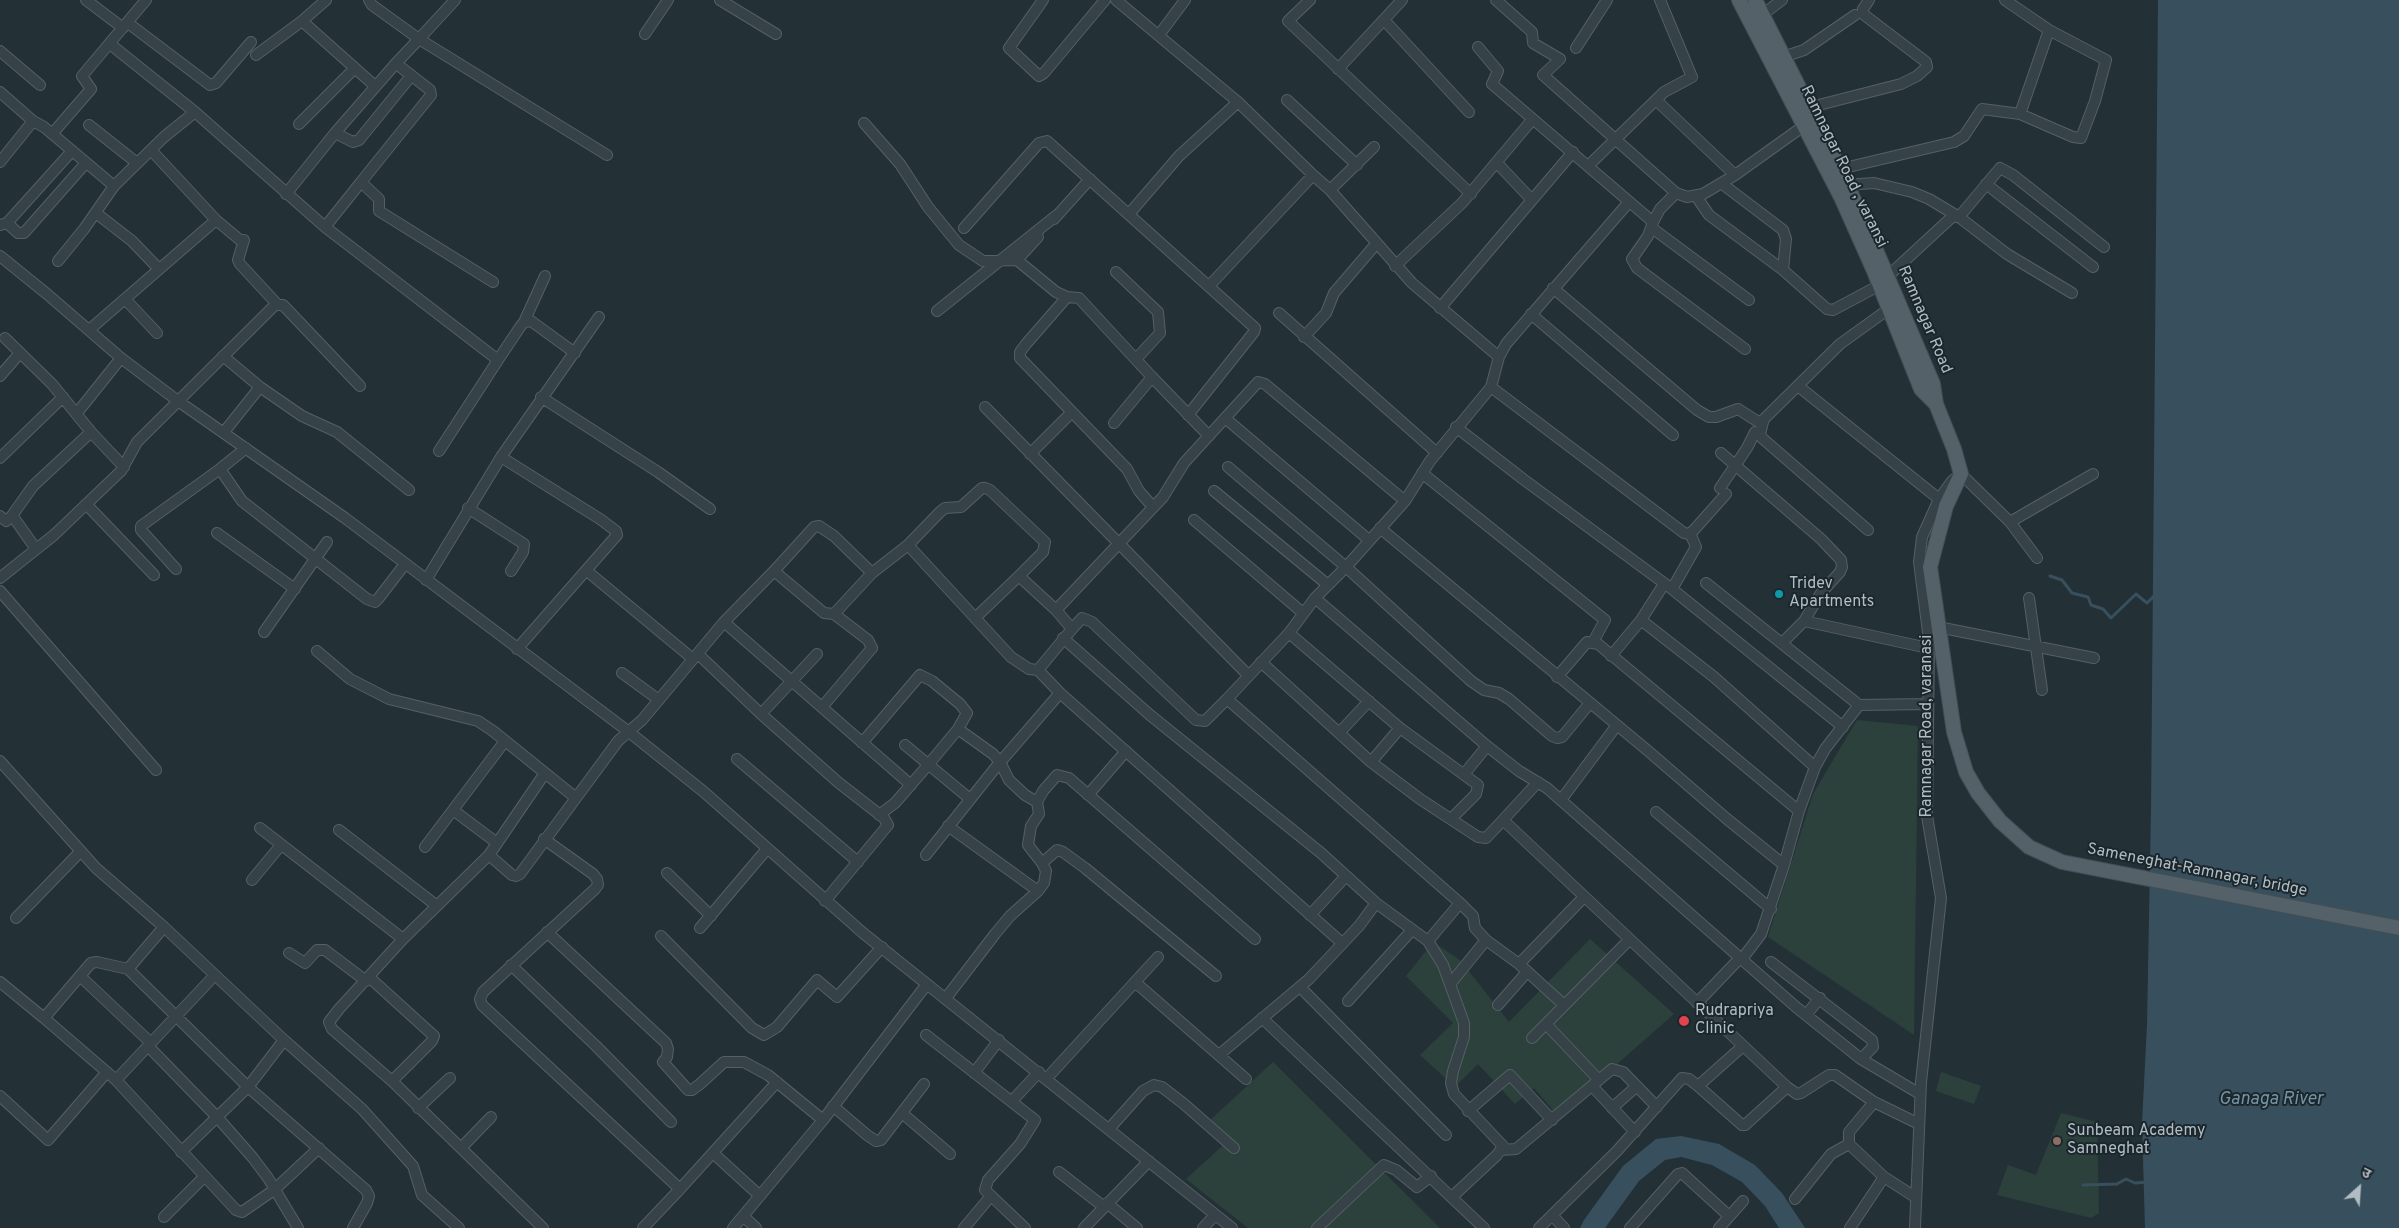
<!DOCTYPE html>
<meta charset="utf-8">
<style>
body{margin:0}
#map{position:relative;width:2399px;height:1228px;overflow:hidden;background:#233137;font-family:Overpass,"Noto Sans Devanagari",sans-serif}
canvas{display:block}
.north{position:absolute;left:2334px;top:1163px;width:50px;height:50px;-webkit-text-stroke:4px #1c272d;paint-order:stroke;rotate:26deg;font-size:14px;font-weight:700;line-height:20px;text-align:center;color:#b1bdc4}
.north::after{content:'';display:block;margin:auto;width:18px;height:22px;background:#b1bdc4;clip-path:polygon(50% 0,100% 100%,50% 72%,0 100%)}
</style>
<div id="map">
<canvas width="2399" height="1228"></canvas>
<div class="north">उ</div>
</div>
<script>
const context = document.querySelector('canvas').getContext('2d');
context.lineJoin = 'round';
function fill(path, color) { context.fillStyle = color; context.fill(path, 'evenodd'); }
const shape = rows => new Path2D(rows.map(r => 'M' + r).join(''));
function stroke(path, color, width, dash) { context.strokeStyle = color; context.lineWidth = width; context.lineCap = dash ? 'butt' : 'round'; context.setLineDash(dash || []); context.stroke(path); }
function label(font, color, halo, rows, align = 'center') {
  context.font = font + ' Overpass,sans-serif'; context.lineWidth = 4; context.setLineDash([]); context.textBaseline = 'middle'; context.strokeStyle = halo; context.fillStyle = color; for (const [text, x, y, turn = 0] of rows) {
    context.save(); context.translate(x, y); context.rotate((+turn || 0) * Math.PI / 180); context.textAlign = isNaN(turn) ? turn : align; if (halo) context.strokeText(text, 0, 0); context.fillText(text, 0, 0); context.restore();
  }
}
fill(shape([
 [1857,720,1918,726,1914,1035,1768,937,1813,794],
 [1590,939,1674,1014,1558,1116,1534,1088,1515,1104,1478,1064,1455,1087,1420,1055,1453,1023,1406,976,1433,942,1460,960,1509,1022],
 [1273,1062,1440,1228,1248,1228,1186,1179,1230,1139,1208,1122],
 [1941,1072,1981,1086,1974,1104,1936,1091],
 [2061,1113,2097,1122,2099,1213,2091,1218,1997,1195,2008,1165,2036,1175]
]), '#2c413b');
fill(shape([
 [2158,0,2399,0,2399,1228,2145,1228,2142,1123,2147,1025,2151,810],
 [1681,1136,1719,1144,1755,1165,1782,1193,1805,1228,1779,1228,1765,1206,1742,1182,1712,1165,1681,1157,1665,1160,1639,1181,1605,1228,1580,1228,1584,1220,1623,1166,1656,1139]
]), '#38505d');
stroke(shape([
 [2050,576,2062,580,2072,593,2088,597,2091,605,2103,609,2111,618,2136,594,2147,603,2154,596],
 [2083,1185,2117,1184,2126,1179,2135,1183,2148,1182]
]), '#38505d', 3);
const minor = shape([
 [86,0,123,28],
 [369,0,372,5,419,39,455,0],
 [720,0,776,34],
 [1043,0,1009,48,1039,76,1044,73,1105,0],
 [1116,0,1238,102],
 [1310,0,1288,21,1471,194],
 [1496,0,1532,32,1533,43,1560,59,1543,75,1676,193,1660,209,1653,222],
 [2005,0,2049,30,2020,114],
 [1762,15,1782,0],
 [302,21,375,86],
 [1385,21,1469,112],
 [128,23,210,85,216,83,251,42],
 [645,34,668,0],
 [1159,35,1185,0],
 [110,44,195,112,325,227,361,182],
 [1478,47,1498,71,1492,84,1653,222,1648,236,1632,259,1637,268,1745,349],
 [1576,48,1607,0],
 [0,51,40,85],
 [256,55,302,21,326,0],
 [1783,57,1804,50,1855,15],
 [1338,69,1402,0],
 [0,92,33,121],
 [1287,100,1357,165],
 [1656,100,1735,175],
 [1807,108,1901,84,1917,76,1927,67,1926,62,1863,14,1863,9,1869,0],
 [864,123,900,164,928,207,959,245,983,261,1017,260,1056,292,1067,297,1079,298,1152,377],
 [299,124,354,69],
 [89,125,137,163],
 [335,133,397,62],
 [52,134,91,89,82,76,146,0],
 [151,150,216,220],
 [0,162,33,121,44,127,114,186],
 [1497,163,1532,200],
 [1588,166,1664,92,1692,77,1660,0],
 [1840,169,1954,142,1964,136,1982,109,2020,114,2073,137,2081,138,2095,101,2106,60,2049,30],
 [1721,183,1783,230,1786,239,1783,270],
 [1986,184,2093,267],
 [1846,185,1874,183,1912,192,1929,199,1959,217,2007,254,2072,293],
 [1330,190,1374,147],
 [1676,193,1687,197,1703,194,1735,175,1805,125],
 [286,194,335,133,353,142,359,140,411,76],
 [1696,196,1709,215,1783,270,1827,309,1833,310,1880,285],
 [1629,202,1506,344,1499,357,1491,387,1430,461,1405,501,1346,567,1315,598,1289,633,1400,728,1371,762,1420,799,1478,837,1486,838,1503,820,1787,1087,1797,1094,1801,1093,1829,1075,1835,1075,1874,1102,1919,1124],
 [96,213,132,241,159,269],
 [1129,214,1179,156,1238,102,1313,175],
 [1054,219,1090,179],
 [7,223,72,151],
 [0,225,7,223,18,233,24,233,85,164],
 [325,227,498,360,439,451],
 [964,228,1039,143,1047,141,1255,328,1254,332,1188,415],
 [1652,228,1749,300],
 [0,256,47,294,121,358,178,401,345,518,629,732,704,792,863,933,1232,1228],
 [1017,260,1038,237],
 [58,261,84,229,114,186,164,137,195,112],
 [1395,266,1462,203,1532,120],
 [1116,272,1158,312,1160,333,1136,359],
 [1887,277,1952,217,1959,217,2000,168,2013,175,2104,247],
 [493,282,379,211,379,199,361,182,431,95,430,90,398,65,397,62,400,59,419,39,607,155],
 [1210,285,1313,175,1330,190,1412,283,1499,357],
 [1553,288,1697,410,1709,417,1716,417,1738,409,1760,423,1840,344,1890,308],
 [1067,297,1026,344,1020,352,1020,358,1127,469,1139,491,1153,507],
 [125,299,157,333],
 [1440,308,1573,152],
 [937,311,1057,215],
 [1279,313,1437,453],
 [1531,314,1673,435],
 [524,322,545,276],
 [89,330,216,220,240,240,244,240,238,260,240,264,277,304],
 [1304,337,1326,313,1334,293,1376,244],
 [223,356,260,387,302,416,337,432,409,490],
 [498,360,520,327,524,322,531,321,575,353],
 [0,376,20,353],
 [1798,386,1939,499],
 [1491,387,1684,533,1688,534,1693,531,1726,494],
 [541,397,658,472,710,509],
 [985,407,1248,675],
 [77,413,121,358],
 [1225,418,1369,540],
 [1763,422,1760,434,1762,438,1868,530],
 [1114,423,1152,377,1209,436],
 [1456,427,1523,479,1672,589,1843,727],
 [91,432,124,467],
 [224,432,260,387],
 [246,448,220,469,242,501,367,599,375,602,378,599,405,564],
 [1721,453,1821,539,1841,560,1842,567,1840,572,1821,593,1804,621],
 [1030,454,1071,413],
 [501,457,600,519,616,531,617,535,517,649],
 [0,458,63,397],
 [1228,467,1346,567,1471,681,1484,690,1499,693,1509,699,1552,736,1557,738,1562,737,1590,703],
 [1422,473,1605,620,1593,642],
 [1720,488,1747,448,1755,432],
 [1214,491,1328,585],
 [86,504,154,575],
 [468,508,524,544,523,552,511,571],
 [0,516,6,521,11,517,33,486,91,432,52,384,5,338],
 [11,517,14,518,36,549],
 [1194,520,1303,613],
 [2010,522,2093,474],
 [1380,528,1647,750,1727,819,1784,865],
 [217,533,295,589],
 [908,545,940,512,945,508,961,507,982,488,985,488,990,490,1045,542,1043,552,1019,576],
 [176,569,141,530,141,526,220,469],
 [587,571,693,659],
 [774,571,814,527,819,526,834,536,872,573],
 [0,578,54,535,121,471,137,442,275,305,283,305,360,386],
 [426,580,501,457,599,317],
 [1706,583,1859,705,1928,704],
 [1664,584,1641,620,1714,677,1815,767],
 [1672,589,1696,547,1690,533],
 [0,591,156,770],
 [1315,598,1487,746,1519,771,1547,788,1796,1007,1861,1059,1920,1094],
 [2029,598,2042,690],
 [1056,610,1163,497,1184,463,1258,382,1265,384,1405,501],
 [724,622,911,785],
 [1938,627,2094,658],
 [1072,629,1082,618,1092,622,1196,720,1205,721,1227,699],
 [264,632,327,542],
 [1289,633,1227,699,1460,903,1473,916,1475,928,1486,940],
 [1063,638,1150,715,1321,853,1376,903,1428,941,1460,903],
 [1782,643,1804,621,1928,648],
 [317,651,350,679,389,699,478,721,493,731,576,798],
 [698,654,761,714,817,654],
 [1611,656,1641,620],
 [1261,662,1371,762],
 [622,673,659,700],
 [1557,677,1587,642,1598,644,1799,811],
 [1060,693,1341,942],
 [823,706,872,648,868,640,834,614],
 [761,714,839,783,884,818,888,825,825,901],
 [1400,728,1478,785,1476,794,1452,818],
 [1339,733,1369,701],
 [862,743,920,675,932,681,960,704,967,713,958,729,928,765,895,803,879,815],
 [905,745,970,799],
 [737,759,858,862],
 [0,761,96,868,164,927,284,1040,248,1087,366,1190,369,1196,367,1203,353,1228],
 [1465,773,1487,746],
 [1088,795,1126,751],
 [1561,800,1617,725],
 [1037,802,1043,791,1057,775,1069,778,1255,939],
 [453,810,497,843],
 [1656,812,1771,909],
 [1503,820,1538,782],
 [948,826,1038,891],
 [260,828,403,939],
 [339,830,437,906],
 [544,839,593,874,597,879,598,885,595,889,483,992,480,999,482,1005,680,1189,643,1228],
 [425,847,505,741],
 [489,855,545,773],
 [926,855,996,767,1060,693,1038,670,1072,629,1056,610,1019,576,975,618],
 [1042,863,1057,850,1063,852,1085,868,1216,976],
 [667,873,711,916],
 [252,880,281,845],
 [1310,915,1346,876],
 [16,918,81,851],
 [164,927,128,969,97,962,91,963,44,1018,116,1080,214,976],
 [700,928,767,849],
 [547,932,666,1043,668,1049,667,1057,663,1062,688,1090,692,1090,700,1084,724,1062,744,1062,768,1075,823,1120],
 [661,936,752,1028,764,1035,777,1027,817,980,837,997,882,947],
 [1428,941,1443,965,1464,1023,1464,1037,1453,1071,1451,1083,1454,1094,1503,1146,1497,1155,1453,1196],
 [289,953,305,963,317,950,325,950,366,981],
 [1742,959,1761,934,1784,865,1799,811,1815,767,1825,749,1859,705],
 [1771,962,1872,1040,1873,1047,1861,1059],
 [511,965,596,1046,671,1122],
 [128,969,248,1087,181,1152],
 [80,976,151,1043],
 [369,977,434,1036,432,1041,392,1081],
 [0,982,44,1018],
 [1135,982,1246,1079],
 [1451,983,1486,940,1519,964],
 [1300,987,1446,1135],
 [946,998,995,934,1010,916,1038,891,1044,883,1046,871,1042,863,1028,845,1031,826,1039,814,1037,802,1025,795,1009,780,1000,762,993,754,958,729],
 [1348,1001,1412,930],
 [1697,1003,1740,958],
 [1498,1005,1527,972],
 [1564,1005,1519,964,1584,897],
 [1806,1015,1820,998],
 [1262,1018,1484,1228],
 [1546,1024,1599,1080],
 [926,1035,1035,1120,1020,1144,988,1180,985,1190,1025,1228],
 [1532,1038,1629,940],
 [284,1040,362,1109,413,1166,422,1195,459,1228],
 [148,1046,218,1118,253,1158,268,1178,298,1228],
 [1220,1054,1309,979,1359,926,1376,903],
 [974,1073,999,1040],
 [1047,1078,1158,957],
 [116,1080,236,1210,242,1212,274,1190,319,1148],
 [1592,1086,1635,1132],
 [1698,1086,1742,1125,1745,1125,1787,1087],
 [0,1096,48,1140,107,1072],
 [1012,1101,1039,1072],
 [1874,1102,1849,1132,1849,1144,1884,1177,1915,1197],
 [833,1106,867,1135,876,1141,881,1140,924,1084],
 [418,1108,450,1078],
 [1612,1108,1637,1086],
 [1468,1111,1510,1075,1552,1120],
 [902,1113,950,1154],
 [1109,1129,1143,1091,1154,1085,1162,1087,1184,1104,1234,1148],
 [461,1148,491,1117],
 [1501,1150,1516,1149,1612,1069,1623,1072,1657,1107],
 [713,1153,760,1196],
 [1059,1172,1104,1207],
 [680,1189,777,1082],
 [1795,1199,1831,1154,1849,1144],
 [1107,1203,1137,1228],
 [1552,1215,1564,1228],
 [743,1216,756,1228],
 [164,1217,204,1177],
 [543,1228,392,1081,332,1029,329,1022,339,1009,403,939,489,855,512,875,516,876,520,874,618,741,642,720,724,622,774,571,824,613,834,614,872,573,908,545,1011,657,1029,669,1038,670],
 [733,1228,823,1120,927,984],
 [964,1228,990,1197],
 [1084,1228,1149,1161],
 [1203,1228,1215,1215],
 [1317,1228,1384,1165,1396,1170,1417,1187,1431,1176],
 [1539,1228,1617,1151,1682,1078,1689,1079,1698,1086,1743,1046],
 [1630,1228,1678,1174,1682,1173,1729,1216],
 [1719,1228,1743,1201],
 [1850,1228,1884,1177],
 [1915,1228,1921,1082,1941,898,1927,816,1929,640,1919,562,1922,537,1939,499,1952,481,1961,474,2010,522,2037,558]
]);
const major = shape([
 [1739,0,1841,197,1874,271,1921,389,1936,404],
 [1755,0,1840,169,1867,229,1933,384,1936,404,1954,449,1961,474,1946,506,1930,567,1954,732,1966,772,1978,793,2000,821,2029,847,2062,862,2399,928]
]);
stroke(minor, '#546066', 12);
stroke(major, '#434e54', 16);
stroke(minor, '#364248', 10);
stroke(major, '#546168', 14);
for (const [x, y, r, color] of [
 [1779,594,5,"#0f9aa8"],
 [1684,1021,6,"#e0444e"],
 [2057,1141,5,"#8d6e63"]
]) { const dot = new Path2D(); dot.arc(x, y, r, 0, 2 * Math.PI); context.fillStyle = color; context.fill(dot); stroke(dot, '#1c272d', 2); }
label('16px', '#b1bdc4', '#1c272d', [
 ["Ramnagar Road , varansi",1843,167,64],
 ["Ramnagar Road",1924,320,67],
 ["Ramnagar Road, varanasi",1928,726,-90],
 ["Sameneghat-Ramnagar, bridge",2197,871,11]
]);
label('16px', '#b1bdc4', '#1c272d', [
 ["Tridev",1789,585],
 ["Apartments",1789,603],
 ["Rudrapriya",1695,1012],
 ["Clinic",1695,1030],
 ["Sunbeam Academy",2067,1132],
 ["Samneghat",2067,1150]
], 'left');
label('italic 18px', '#7495a6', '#1c272d', [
 ["Ganaga River",2271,1100]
]);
</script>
